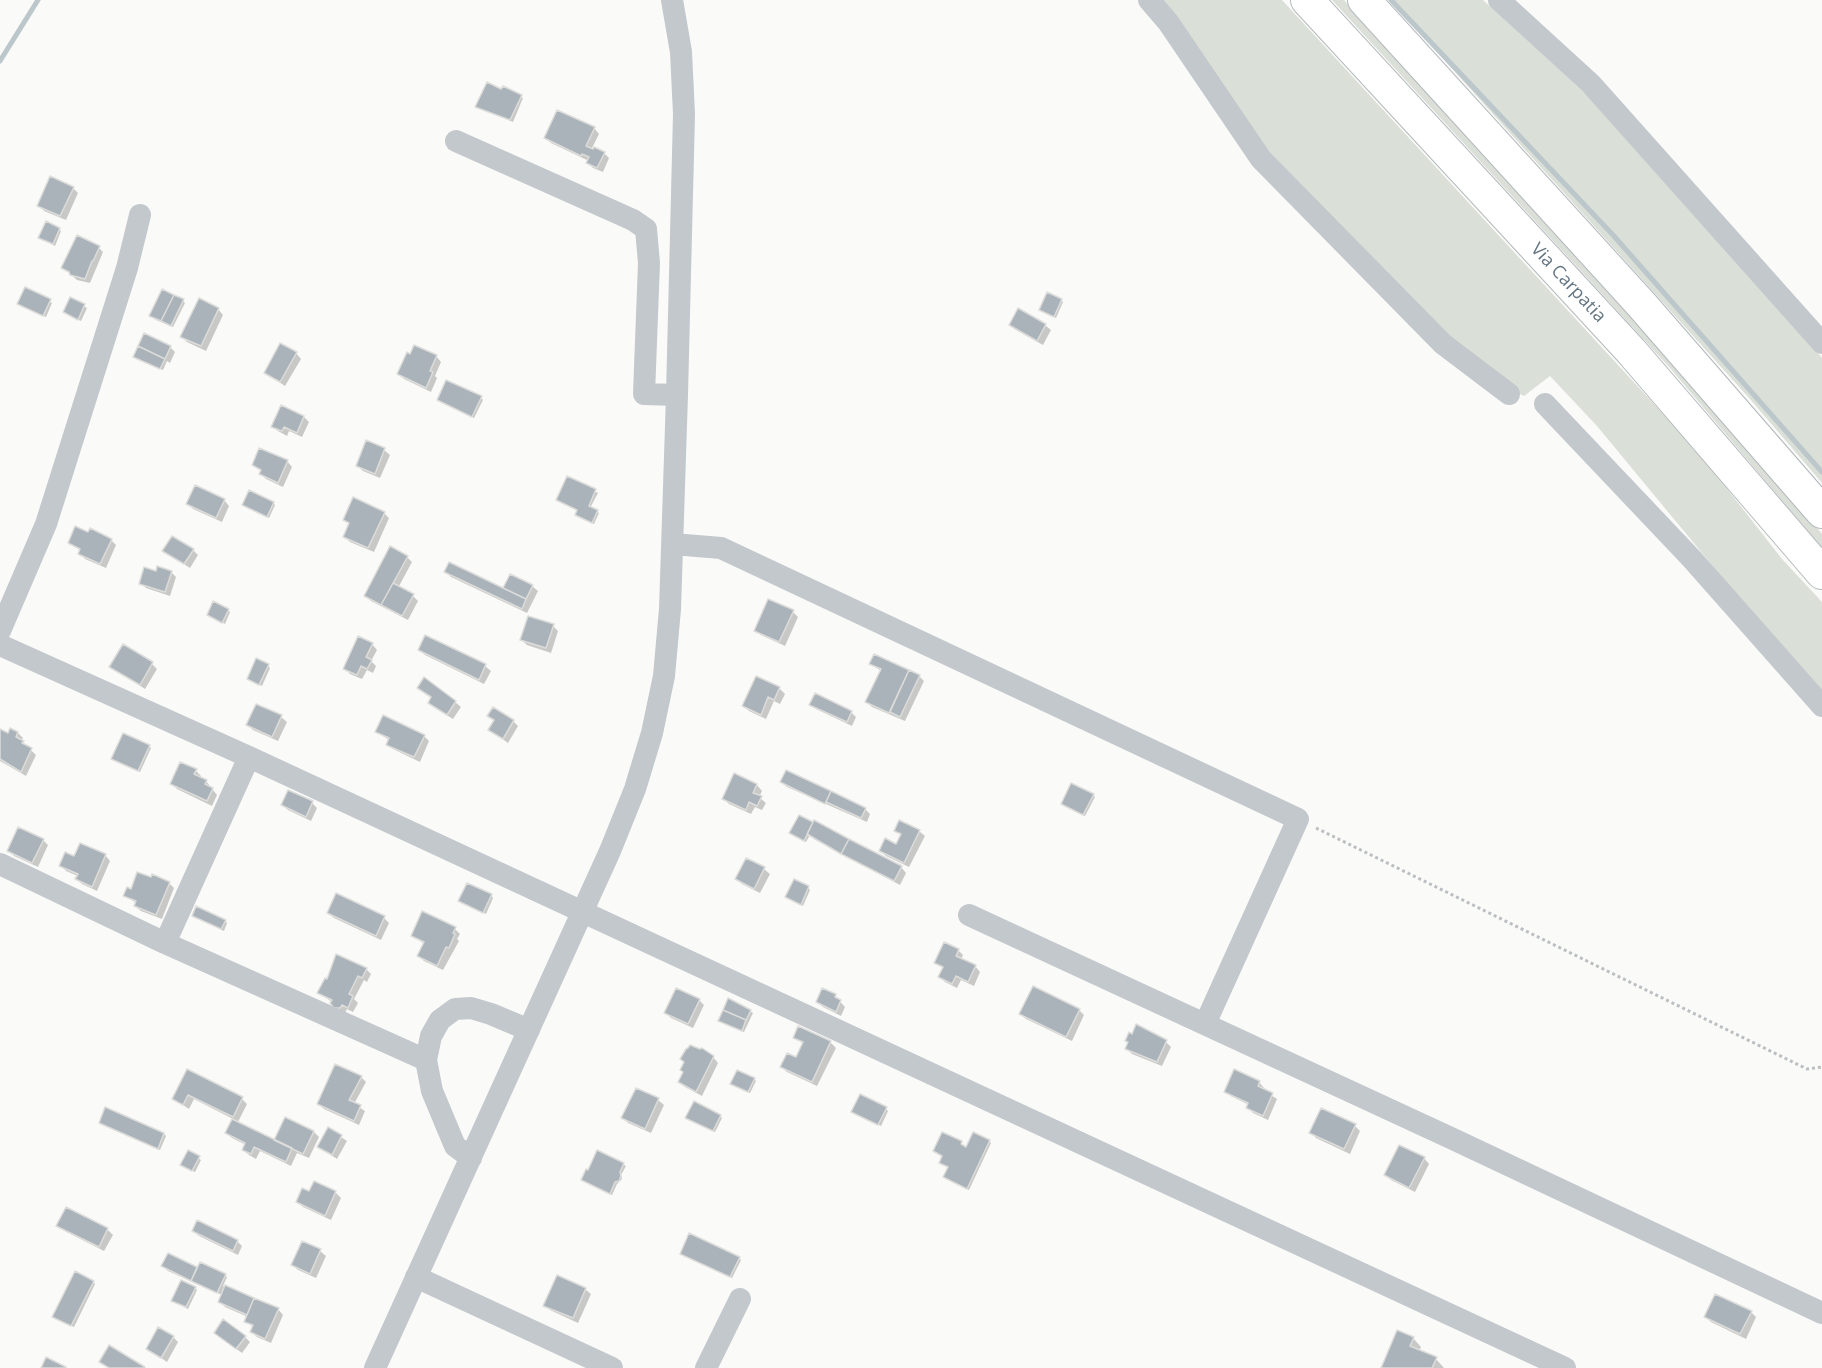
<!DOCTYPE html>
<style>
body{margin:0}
canvas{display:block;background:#fafaf8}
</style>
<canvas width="1822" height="1368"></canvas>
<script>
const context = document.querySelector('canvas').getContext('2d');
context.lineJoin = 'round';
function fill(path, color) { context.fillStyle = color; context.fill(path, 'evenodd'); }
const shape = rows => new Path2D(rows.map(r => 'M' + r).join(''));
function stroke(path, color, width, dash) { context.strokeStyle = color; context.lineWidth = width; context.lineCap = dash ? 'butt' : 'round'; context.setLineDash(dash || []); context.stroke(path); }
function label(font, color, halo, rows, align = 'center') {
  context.font = font + ' "Open Sans",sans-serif'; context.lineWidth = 6; context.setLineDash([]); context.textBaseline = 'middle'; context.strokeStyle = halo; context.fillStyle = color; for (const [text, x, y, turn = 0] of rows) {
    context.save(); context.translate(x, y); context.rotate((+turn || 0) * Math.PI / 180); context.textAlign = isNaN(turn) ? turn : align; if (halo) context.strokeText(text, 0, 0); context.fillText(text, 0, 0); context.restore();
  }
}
fill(shape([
 [1160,0,1282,0,1699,453,1782,559,1822,602,1822,691,1774,640,1597,426,1550,376,1524,396,1506,387,1457,350,1264,152],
 [1332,0,1344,0,1499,166,1799,506,1822,534,1822,548,1670,368],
 [1390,0,1483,0,1589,97,1773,296,1822,358,1822,483,1750,399]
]), '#dadfd7');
fill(shape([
 [502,91,523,98,513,122,477,107],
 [594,128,599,134,592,148,604,153,609,158,603,172,593,168,588,163,589,161,551,143,546,138],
 [73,188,78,193,66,220,44,211,39,205],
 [59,229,61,231,55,246,40,238],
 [98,247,103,252,90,283,77,280,63,267],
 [26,289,52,303,46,317,19,304],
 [71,299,87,308,81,321,67,314],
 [1061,300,1063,302,1056,318,1043,311],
 [183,301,185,303,173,327,156,320,151,315],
 [218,309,223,315,206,351,187,342,182,336],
 [1010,324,1045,325,1051,330,1043,345,1016,330],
 [170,347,175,352,170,363,167,361,163,370,137,359],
 [296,353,301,359,285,386,266,373],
 [436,356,441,362,435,376,437,378,431,392,404,379,399,374],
 [481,398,483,400,474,418,439,400],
 [282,407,304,417,309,422,302,437,289,431,287,436,278,431,273,426],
 [367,442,384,450,390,455,380,478,363,471,357,465],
 [287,461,292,467,283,487,266,479,261,474,262,472,253,465],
 [568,478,598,493,590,508,599,513,594,524,579,517,578,511,558,500],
 [224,500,229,506,222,522,193,509,188,503],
 [273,503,275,505,269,518,246,507],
 [384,513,389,518,374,552,350,542,344,536,350,525,345,520],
 [111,540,116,545,106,568,85,559,80,553,81,551,69,542],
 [193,550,198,555,190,568,164,551],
 [407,557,412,562,398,588,413,596,418,601,408,620,371,601,365,595],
 [171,572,176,577,170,596,146,588,141,583,157,573],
 [446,572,504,590,532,586,538,591,527,613,451,577],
 [228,610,230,612,225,624,209,615],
 [793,612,798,617,785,646,761,635,756,630],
 [553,626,558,631,551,653,527,645,521,639],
 [426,637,485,666,491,671,484,684,425,655,420,650],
 [372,644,377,650,371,661,376,666,373,673,367,670,362,679,350,674,345,668],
 [875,656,919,676,924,681,905,721,872,707,867,702,881,671,871,664],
 [152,664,157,669,145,689,111,667],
 [268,666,270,668,262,686,251,681],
 [419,688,455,702,461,707,453,719,435,708,430,703,432,699],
 [779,688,785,694,780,704,774,701,766,719,749,711,744,706],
 [811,704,851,712,856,717,852,726,816,709],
 [257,705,281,717,287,722,278,741,253,730,248,725],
 [489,716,513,721,518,726,508,743,490,730,495,722],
 [0,731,8,735,18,733,23,738,21,741,36,755,26,776,0,761],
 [377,732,424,736,429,741,420,762,393,749,387,744,389,740],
 [149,746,151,748,140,772,113,759],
 [196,771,201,776,200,778,206,781,217,795,212,806,177,789,172,784],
 [787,772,865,809,870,814,867,822,787,787,782,782],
 [734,775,757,785,762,791,759,797,766,803,762,810,755,807,751,814,729,804,724,799],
 [1093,795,1095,797,1085,816,1062,804],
 [312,803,317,808,311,821,288,810,283,805],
 [814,824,901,867,906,873,900,885,814,839,810,835,806,842,793,835],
 [896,830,919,831,925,836,909,867,886,856,880,851,897,846,901,836],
 [43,840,48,845,38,867,14,856,9,850],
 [105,855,110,861,97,891,82,884,77,879,78,876,66,871,61,865,75,858],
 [747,860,764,869,770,874,760,893,742,884,736,879],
 [169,883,174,888,162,919,141,911,135,906,136,903,125,895,131,891],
 [808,887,810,890,803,906,787,897],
 [491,895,493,898,486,914,460,901],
 [328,913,384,918,389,923,381,940,334,918],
 [194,916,225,921,227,923,224,931],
 [455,929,460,934,457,939,459,941,443,970,424,961,419,956,424,944,413,935],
 [958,950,963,955,961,960,975,966,980,972,974,986,961,980,957,988,945,982,940,977,944,969,936,963],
 [366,969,371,974,367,982,364,980,354,999,358,1003,353,1012,347,1009,345,1013,341,1013,332,1002,319,993],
 [835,996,845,1007,841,1016,823,1007,818,1002],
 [699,1000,704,1005,693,1028,671,1018,666,1013],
 [1079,1010,1084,1015,1072,1041,1026,1019,1021,1014],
 [750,1011,753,1013,744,1032,722,1022],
 [799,1028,830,1042,836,1048,817,1086,787,1072,782,1067,796,1059,803,1044,795,1037],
 [1166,1042,1171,1047,1162,1066,1132,1054,1127,1049],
 [713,1057,718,1063,702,1096,685,1087,680,1082],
 [188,1071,242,1099,247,1104,237,1124,275,1142,286,1119,314,1132,319,1137,309,1158,297,1153,291,1166,260,1151,256,1159,249,1155,243,1150,246,1145,232,1138,227,1133,233,1119,194,1099,189,1109,174,1099],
 [361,1077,366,1082,354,1104,365,1111,359,1125,324,1109,319,1104],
 [754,1079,756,1081,750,1093,734,1086],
 [1259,1082,1264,1088,1263,1090,1277,1099,1268,1120,1253,1113,1248,1107,1249,1105,1231,1096,1226,1091],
 [636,1090,658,1100,664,1105,651,1133,628,1123,623,1118],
 [106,1109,164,1134,166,1136,160,1150,103,1125],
 [886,1109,888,1111,881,1126,855,1113],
 [720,1116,722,1118,715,1132,689,1120],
 [1355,1126,1360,1131,1350,1154,1316,1138,1311,1132],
 [329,1129,347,1141,337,1159,319,1147],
 [989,1141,991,1143,969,1190,944,1177,949,1168,941,1163,944,1156,935,1151,961,1143,963,1145,962,1147,967,1149],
 [188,1152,201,1160,195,1172,184,1167],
 [598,1152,626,1166,621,1175,622,1179,617,1184,612,1195,582,1180],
 [1424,1158,1429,1164,1415,1192,1391,1180,1386,1175],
 [314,1183,336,1193,341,1198,331,1220,303,1207,298,1202,309,1193],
 [66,1209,107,1229,113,1235,104,1251,63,1230,58,1225],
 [193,1231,237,1241,242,1246,238,1255,199,1236],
 [303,1243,320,1251,326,1256,316,1278,298,1270,292,1264],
 [682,1254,739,1258,741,1260,732,1278],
 [169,1255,198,1270,225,1275,227,1277,223,1286,278,1309,283,1315,271,1343,257,1337,252,1332,254,1328,246,1321,248,1317,225,1307,220,1301,222,1295,168,1271,163,1266],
 [93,1282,95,1284,74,1327,56,1319],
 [195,1288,197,1290,188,1309,173,1301],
 [585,1289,591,1294,578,1323,550,1310,545,1305],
 [1751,1312,1756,1317,1746,1339,1711,1322,1706,1317],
 [173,1337,178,1342,167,1362,148,1349],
 [245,1337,250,1342,242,1353,221,1338],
 [1413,1338,1421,1347,1419,1351,1436,1359,1444,1368,1383,1368]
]), '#0003');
stroke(shape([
 [1391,0,1613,235,1822,472],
 [0,61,38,0]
]), '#bbc7cb', 5);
const building = shape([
 [487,82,501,89,503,86,522,95,510,120,475,107,487,82],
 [557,110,595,127,586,146,593,149,594,147,605,152,597,168,586,163,589,157,582,154,581,156,544,138,557,110],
 [50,176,74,187,60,216,37,206,50,176],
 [46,221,60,228,53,244,38,238,46,221],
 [77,235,100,246,93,261,92,261,85,279,70,275,69,272,61,268,77,235],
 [25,287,51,299,43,316,17,304,25,287],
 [162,289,174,295,161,321,149,316,162,289],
 [1047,292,1062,299,1054,317,1039,310,1047,292],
 [174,295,184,299,171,326,161,321,174,295],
 [70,297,85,304,78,320,63,312,70,297],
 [199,298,219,308,201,346,180,337,199,298],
 [1018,308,1046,324,1037,341,1009,325,1018,308],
 [144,333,171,346,165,359,138,346,144,333],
 [280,343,297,352,280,382,264,373,280,343],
 [414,345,437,355,430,371,433,372,426,388,397,374,407,352,410,354,414,345],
 [138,346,165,359,160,369,133,357,138,346],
 [446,380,482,396,472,417,437,400,446,380],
 [281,405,304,416,297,433,284,427,282,431,271,427,281,405],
 [366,440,385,448,375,474,356,466,366,440],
 [259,448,288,460,278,483,259,474,261,470,252,465,259,448],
 [567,476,596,489,589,506,598,510,592,523,575,515,577,510,556,500,567,476],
 [195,485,225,499,216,518,186,504,195,485],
 [249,490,274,502,267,517,242,505,249,490],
 [353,497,385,512,368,548,343,537,349,523,343,520,353,497],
 [75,526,88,532,90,528,112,539,100,564,78,554,80,549,68,543,75,526],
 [172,536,194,549,184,564,162,551,172,536],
 [390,546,408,556,381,605,364,596,390,546],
 [449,562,526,599,522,609,444,572,449,562],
 [157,566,172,571,165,592,139,584,144,567,156,571,157,566],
 [510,574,533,585,526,599,503,588,510,574],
 [393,583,414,594,402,616,381,605,393,583],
 [768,599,794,610,779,642,754,631,768,599],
 [213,601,229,609,222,623,207,615,213,601],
 [528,616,554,624,546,648,520,640,528,616],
 [425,635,486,664,479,680,418,650,425,635],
 [358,636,373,643,366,657,372,660,367,669,361,666,357,675,343,669,358,636],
 [123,644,153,662,140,685,109,667,123,644],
 [874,654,909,670,889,713,865,702,881,669,869,664,874,654],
 [256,658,269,664,259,685,247,679,256,658],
 [909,670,920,675,900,717,890,712,909,670],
 [756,676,780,687,774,700,768,697,761,715,742,706,756,676],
 [424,677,456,701,447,715,428,703,431,697,417,688,424,677],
 [815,693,852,711,847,722,809,705,815,693],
 [256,704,282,715,272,737,246,725,256,704],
 [493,707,514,720,503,739,488,730,494,720,487,716,493,707],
 [383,715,425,735,414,757,386,745,389,738,375,732,383,715],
 [10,728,18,732,16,737,24,741,22,743,32,748,21,772,0,759,0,729,8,733,10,728],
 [123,733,150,745,138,771,111,759,123,733],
 [180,762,197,769,194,774,207,780,205,784,213,788,207,801,170,784,180,762],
 [786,770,831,791,825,804,780,782,786,770],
 [734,773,757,784,753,793,762,796,757,806,749,802,746,810,722,799,734,773],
 [1071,783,1094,794,1083,815,1061,804,1071,783],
 [288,790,313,801,306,817,281,805,288,790],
 [831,791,866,808,861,818,826,802,831,791],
 [799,815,813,822,804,841,789,833,799,815],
 [814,820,849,839,841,854,807,834,814,820],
 [899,820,920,830,904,863,879,851,885,838,896,844,901,834,894,831,899,820],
 [18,827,44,839,32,863,7,851,18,827],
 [849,839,902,866,894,881,841,854,849,839],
 [80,843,106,854,92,887,75,879,78,874,59,866,65,852,74,856,80,843],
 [746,858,765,867,754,889,735,879,746,858],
 [137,872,151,877,152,874,170,882,156,915,134,906,136,901,123,896,127,887,131,889,137,872],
 [794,879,809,886,801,905,785,897,794,879],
 [467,883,492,894,483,913,458,901,467,883],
 [336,893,385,916,376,936,327,913,336,893],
 [196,906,226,920,221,929,192,916,196,906],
 [422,911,456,927,453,933,455,934,449,948,446,947,437,966,417,956,424,942,411,936,422,911],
 [944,942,959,949,956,956,976,965,968,982,956,976,952,984,938,977,943,967,934,963,944,942],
 [336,954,367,968,362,978,358,976,349,994,353,996,348,1008,342,1005,340,1008,334,1008,330,1003,332,1000,317,993,325,978,327,979,336,954],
 [1033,986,1080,1009,1066,1037,1019,1014,1033,986],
 [676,988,700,999,688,1024,664,1013,676,988],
 [822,988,836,994,835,997,841,1000,836,1012,816,1002,822,988],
 [728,998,751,1010,746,1020,723,1010,728,998],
 [723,1010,746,1020,742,1031,718,1021,723,1010],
 [1136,1024,1167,1040,1157,1062,1125,1049,1128,1042,1125,1041,1129,1032,1132,1034,1136,1024],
 [798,1026,831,1041,812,1082,780,1067,787,1053,796,1057,803,1042,793,1038,798,1026],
 [690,1045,700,1049,702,1048,714,1056,696,1092,678,1082,683,1072,680,1070,684,1062,680,1059,686,1049,688,1048,690,1045],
 [335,1064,362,1076,349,1100,361,1105,354,1121,317,1104,335,1064],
 [187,1069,243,1097,233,1117,188,1095,183,1105,172,1099,187,1069],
 [1234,1069,1260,1081,1258,1086,1273,1093,1263,1116,1246,1108,1248,1103,1224,1092,1234,1069],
 [737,1070,755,1078,748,1092,730,1084,737,1070],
 [636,1088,659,1098,645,1129,621,1118,636,1088],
 [860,1094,887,1107,878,1125,851,1112,860,1094],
 [694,1101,721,1115,713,1131,685,1118,694,1101],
 [105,1107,164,1133,158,1149,99,1123,105,1107],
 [1321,1108,1356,1124,1344,1149,1309,1133,1321,1108],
 [285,1117,314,1131,303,1154,274,1140,285,1117],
 [232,1119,292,1148,286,1162,254,1147,251,1154,242,1150,245,1143,225,1133,232,1119],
 [328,1127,342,1135,332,1155,317,1147,328,1127],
 [942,1132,962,1141,961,1144,966,1147,973,1132,990,1140,967,1189,943,1177,948,1167,939,1163,942,1156,933,1151,942,1132],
 [1399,1145,1425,1157,1409,1188,1384,1175,1399,1145],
 [188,1150,200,1156,192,1171,180,1165,188,1150],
 [597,1150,624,1163,620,1172,621,1176,619,1181,615,1182,610,1194,581,1180,586,1169,588,1170,597,1150],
 [314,1181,336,1191,325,1216,296,1202,302,1188,309,1191,314,1181],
 [66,1207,108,1228,99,1247,56,1226,66,1207],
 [197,1220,238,1240,233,1251,192,1231,197,1220],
 [689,1233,740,1257,730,1277,680,1254,689,1233],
 [302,1241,321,1249,310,1274,291,1265,302,1241],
 [168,1253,197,1267,191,1281,161,1266,168,1253],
 [200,1262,226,1274,217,1293,191,1281,200,1262],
 [75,1271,94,1281,71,1326,52,1317,75,1271],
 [557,1275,586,1288,573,1318,543,1306,557,1275],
 [181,1280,196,1287,186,1307,171,1301,181,1280],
 [225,1285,254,1298,247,1315,218,1302,225,1285],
 [1715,1294,1752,1311,1740,1334,1704,1317,1715,1294],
 [254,1298,279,1308,265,1339,250,1332,253,1325,244,1322,254,1298],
 [223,1319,246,1336,236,1349,214,1333,223,1319],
 [158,1327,174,1336,161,1358,146,1349,158,1327],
 [1397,1330,1414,1337,1410,1346,1437,1357,1432,1368,1381,1368,1397,1330],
 [109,1345,145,1367,144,1368,109,1368,99,1362,109,1345],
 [46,1357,66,1367,66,1368,41,1368,46,1357]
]);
fill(building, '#aab3b9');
stroke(building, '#dcdcda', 1.5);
const highway = shape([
 [1307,0,1631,351,1822,573],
 [1364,0,1641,304,1822,512]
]);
stroke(highway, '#b4b9bd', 34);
stroke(shape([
 [1316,828,1807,1069,1822,1067]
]), '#bbbfc2', 3, [3, 3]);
stroke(shape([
 [1149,0,1168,22,1261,159,1443,344,1509,394],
 [1499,0,1591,84,1822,343],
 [456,141,633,220,646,229,649,263,644,394,677,395],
 [1545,404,1692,559,1822,706],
 [673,544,721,548,1298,819,1205,1024],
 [0,631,46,524,127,268,140,215],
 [0,645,249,757,1565,1368],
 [0,864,165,943,426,1060],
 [969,915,1453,1139,1822,1313],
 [165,943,249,757],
 [471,1158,455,1146,432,1091,426,1060,431,1036,440,1020,455,1009,471,1008,491,1014,529,1030],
 [416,1277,612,1368],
 [375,1368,610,851,635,789,652,733,664,676,670,609,677,395,684,114,681,52,672,0],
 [706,1368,740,1299]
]), '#c3c8cc', 22);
stroke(highway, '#fff', 32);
label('18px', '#657683', '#fff', [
 ["Via Carpatia",1568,283,47]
]);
</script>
